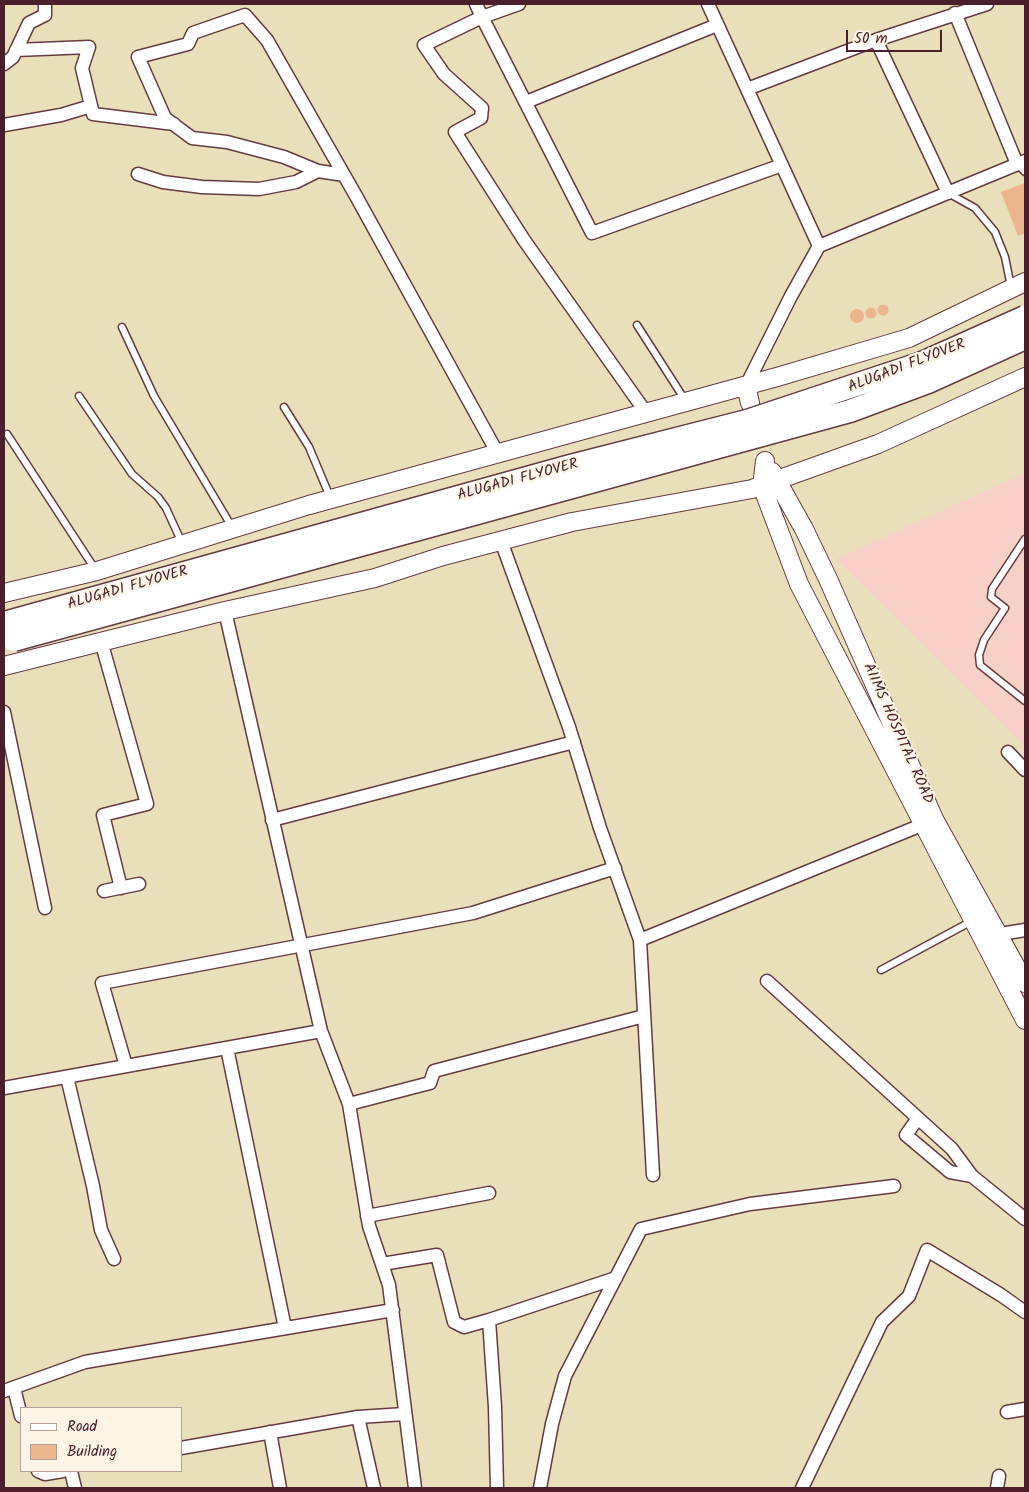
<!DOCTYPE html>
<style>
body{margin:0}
#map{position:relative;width:1029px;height:1492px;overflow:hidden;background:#eadfbb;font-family:Kalam,sans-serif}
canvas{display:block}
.frame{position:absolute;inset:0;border:5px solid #4a1f2b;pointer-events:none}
.legend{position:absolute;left:20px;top:1407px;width:162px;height:65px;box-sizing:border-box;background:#fcf5e5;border:1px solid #b59f9b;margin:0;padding:6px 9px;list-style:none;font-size:15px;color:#4a1f2b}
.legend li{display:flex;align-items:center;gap:10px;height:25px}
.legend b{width:25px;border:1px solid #b59f9b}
.scale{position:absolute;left:846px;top:30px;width:96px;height:22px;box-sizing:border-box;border:2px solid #4a1f2b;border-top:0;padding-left:6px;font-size:15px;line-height:18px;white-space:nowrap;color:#4a1f2b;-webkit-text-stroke:4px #fcf5e5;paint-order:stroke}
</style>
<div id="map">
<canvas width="1029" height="1492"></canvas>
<div class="frame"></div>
<ul class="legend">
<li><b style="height:6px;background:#fff"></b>Road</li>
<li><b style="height:14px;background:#ebb68b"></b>Building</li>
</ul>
<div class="scale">50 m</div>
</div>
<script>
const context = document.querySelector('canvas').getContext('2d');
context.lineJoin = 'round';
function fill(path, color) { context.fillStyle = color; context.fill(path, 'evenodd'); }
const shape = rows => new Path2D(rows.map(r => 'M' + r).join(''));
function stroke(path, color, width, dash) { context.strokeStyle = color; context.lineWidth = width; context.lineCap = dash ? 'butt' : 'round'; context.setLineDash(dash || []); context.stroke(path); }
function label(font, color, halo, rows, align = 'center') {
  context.font = font + ' Kalam,sans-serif'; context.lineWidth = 4.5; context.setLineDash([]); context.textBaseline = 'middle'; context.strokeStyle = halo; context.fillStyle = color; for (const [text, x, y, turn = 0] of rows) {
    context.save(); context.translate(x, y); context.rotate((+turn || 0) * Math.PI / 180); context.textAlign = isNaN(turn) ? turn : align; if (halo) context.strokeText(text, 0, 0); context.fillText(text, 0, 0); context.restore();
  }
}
fill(shape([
 [1025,473,1025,747,836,559]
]), '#f7d1c8');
fill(shape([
 [1025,183,1025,233,1018,236,1001,192],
 '877.5 310a5.5 5.5 0 1 1 11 0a5.5 5.5 0 1 1-11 0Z',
 '865.5 313a5.5 5.5 0 1 1 11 0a5.5 5.5 0 1 1-11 0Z',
 '850 316a7 7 0 1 1 14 0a7 7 0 1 1-14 0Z'
]), '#ebb68b');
const lane = shape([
 [1017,164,1025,172],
 [948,193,975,208,995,232,1005,257,1011,287],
 [637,325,685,400],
 [122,327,154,396,232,527],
 [79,396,132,474,158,497,166,508,182,543],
 [284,407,309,447,330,497],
 [7,434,95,569],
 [1025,539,992,589,991,597,1005,608,984,640,979,655,980,665,1025,701],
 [881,970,972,921]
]);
const street = shape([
 [476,4,482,17,424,45,444,74,482,108,481,118,455,132,524,240,647,414],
 [519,4,482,17,592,233,782,165],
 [708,4,819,246],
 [955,13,1017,164],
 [16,50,89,47,82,68,93,114,174,124],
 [4,64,13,57,29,23,45,15,45,4],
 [747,89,876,40],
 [526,102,717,25],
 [4,125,61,115,91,106],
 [138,174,163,182,202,187,259,189,296,182,318,171],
 [344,175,318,171,284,157,227,142,192,138,165,118,138,57,188,44,193,33,245,15,267,40,344,175,356,196,498,454],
 [948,193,876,40,987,4],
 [746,386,791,296,819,246,1025,161],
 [501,541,569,727,600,828,640,940,924,824],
 [225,611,321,1031,349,1104,369,1226,389,1285,415,1488],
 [101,641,147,804,103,815,121,888],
 [4,712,45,908],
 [1008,752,1025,770],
 [272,820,574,742],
 [104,891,139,884],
 [1000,934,1025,930],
 [640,940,653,1175],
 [767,981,952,1149,972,1176,1025,1219],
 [227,1048,285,1328],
 [126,1066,102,983,473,913,615,868],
 [67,1077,93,1186,101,1230,114,1259],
 [4,1088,321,1031],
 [349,1104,430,1083,434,1071,644,1016],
 [918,1118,906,1135,950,1172,972,1176],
 [367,1216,489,1193],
 [382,1264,437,1255,454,1322,464,1327,489,1320,495,1407,497,1488],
 [489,1320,616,1278],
 [14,1388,21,1416],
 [4,1391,85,1362,393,1310],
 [1007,1412,1025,1409],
 [358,1417,374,1488],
 [270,1432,280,1488],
 [181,1448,358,1417,405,1414],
 [38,1471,45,1474,63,1471],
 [71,1471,75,1488],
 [540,1488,552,1424,565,1376,641,1229,750,1204,894,1186],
 [802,1488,882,1322,909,1296,927,1250,1001,1295,1025,1312],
 [997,1488,999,1476]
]);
const secondary = shape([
 [746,386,750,403],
 [765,461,762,486,799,584,1025,1020],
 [772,472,804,529,828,579,934,819,1025,983],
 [4,593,97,571,309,505,777,377,909,338,1025,282],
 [4,666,225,611,375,578,443,556,572,522,752,489,878,444,1025,377]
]);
stroke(lane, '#623c41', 9);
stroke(street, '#623c41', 15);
stroke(secondary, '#623c41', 20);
stroke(lane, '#fff', 6);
stroke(street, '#fff', 12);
stroke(secondary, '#fff', 18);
const highwayBridge = shape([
 [4,623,570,466,747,421,922,363,1025,317],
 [14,640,850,411,928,382,1025,338]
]);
stroke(highwayBridge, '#623c41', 25, []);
stroke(highwayBridge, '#fff', 22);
label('15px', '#4a1f2b', '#fcf5e5', [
 ["ALUGADI FLYOVER",907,367,-21],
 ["ALUGADI FLYOVER",518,481,-15],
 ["ALUGADI FLYOVER",128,589,-16],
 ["AIIMS HOSPITAL ROAD",897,734,66]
]);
</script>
